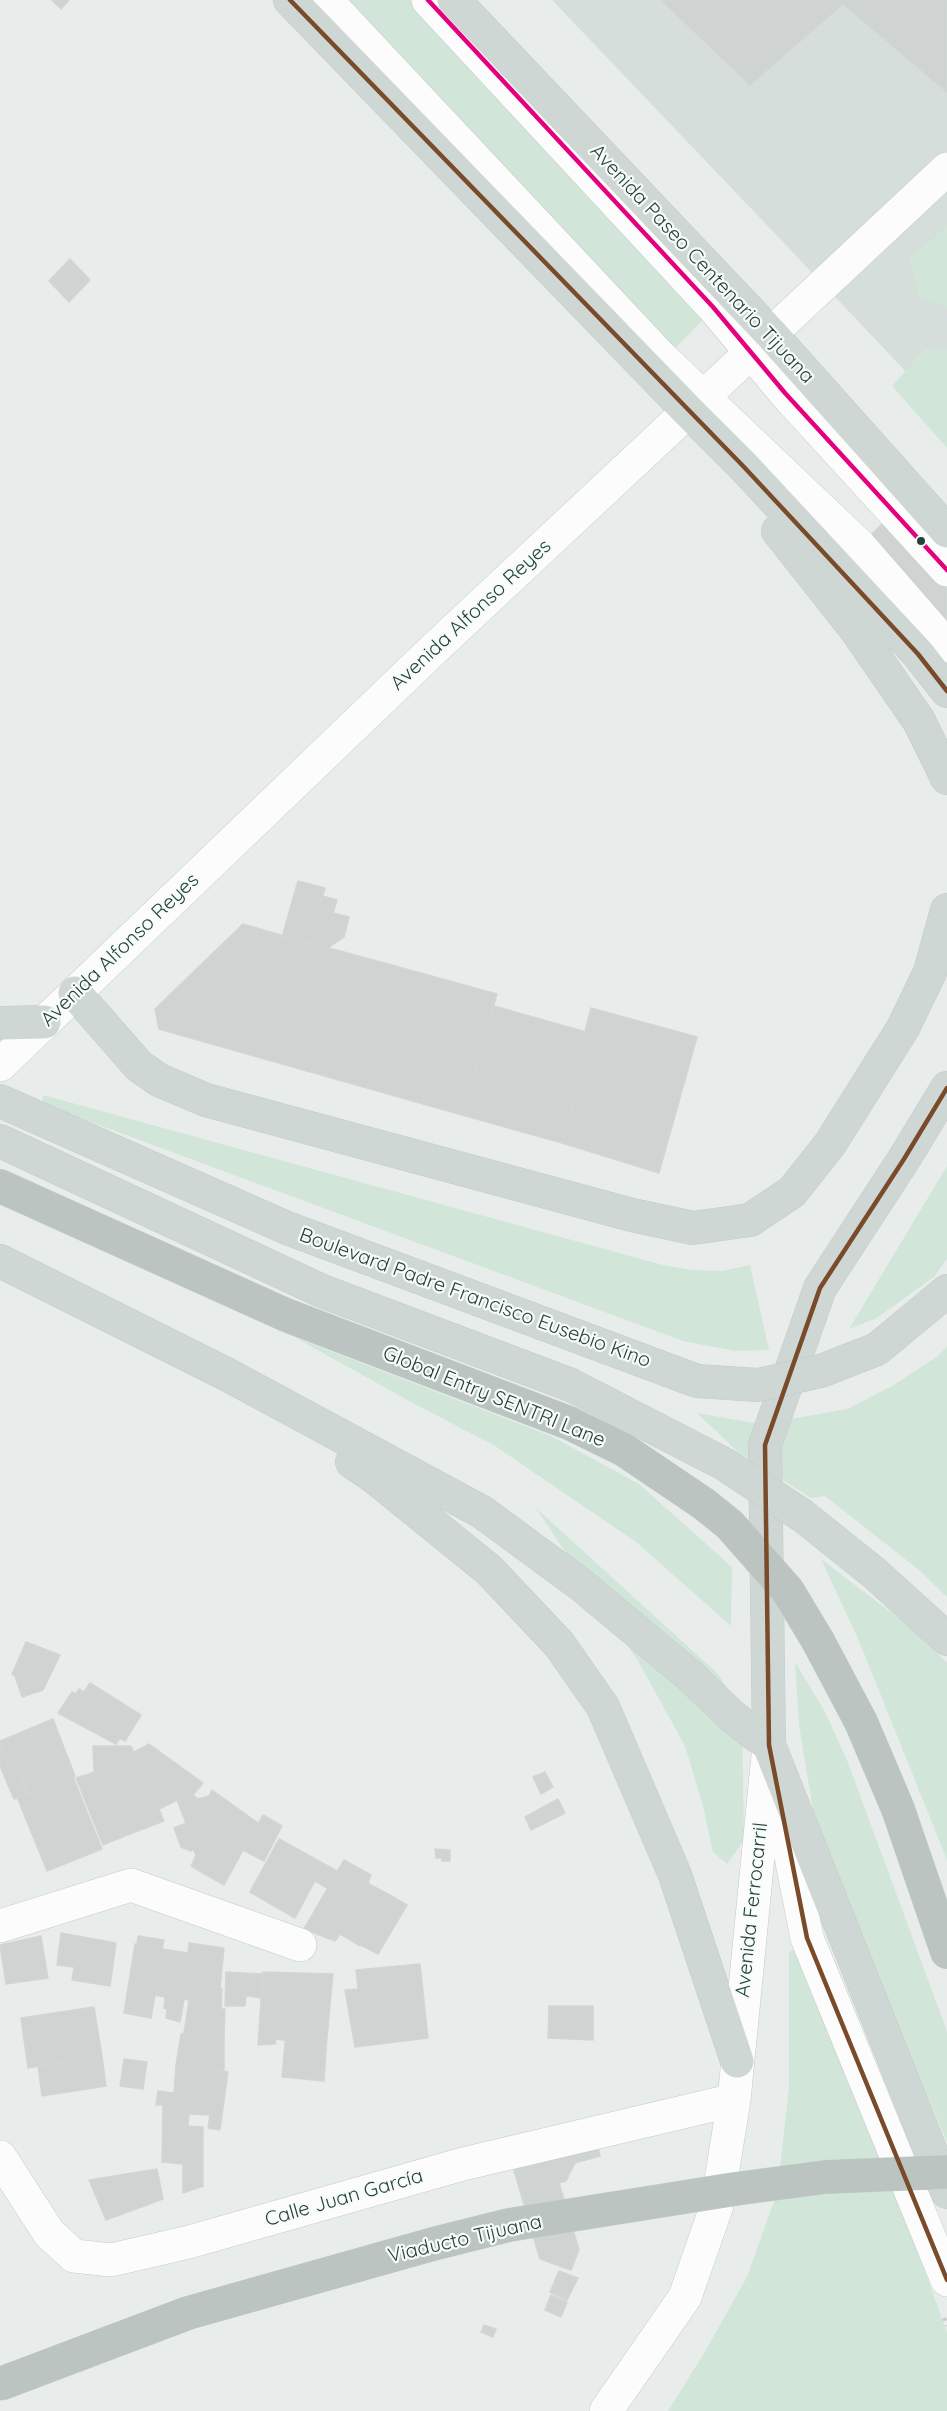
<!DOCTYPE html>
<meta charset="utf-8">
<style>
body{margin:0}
canvas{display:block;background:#e8edeb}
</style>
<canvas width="947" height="2411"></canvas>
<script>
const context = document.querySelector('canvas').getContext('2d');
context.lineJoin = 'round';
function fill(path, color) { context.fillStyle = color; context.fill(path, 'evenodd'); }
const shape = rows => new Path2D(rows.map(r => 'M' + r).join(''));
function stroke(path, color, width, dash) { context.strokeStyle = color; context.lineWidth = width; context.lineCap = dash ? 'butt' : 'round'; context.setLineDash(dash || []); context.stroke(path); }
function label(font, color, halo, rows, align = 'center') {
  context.font = font + ' Quicksand,sans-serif'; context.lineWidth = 4.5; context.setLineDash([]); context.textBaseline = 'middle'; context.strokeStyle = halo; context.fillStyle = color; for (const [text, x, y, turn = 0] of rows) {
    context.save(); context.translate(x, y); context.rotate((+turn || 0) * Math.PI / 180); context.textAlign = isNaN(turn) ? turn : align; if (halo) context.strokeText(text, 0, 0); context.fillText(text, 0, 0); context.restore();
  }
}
fill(shape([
 [552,0,947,0,947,415,782,241]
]), '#d6dedb');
fill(shape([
 [345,0,412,0,713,309,674,350],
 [947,226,947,308,919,295,909,260],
 [925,349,947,349,947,448,892,386],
 [43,1095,663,1265,692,1270,722,1271,750,1265,769,1350,735,1351,683,1341,42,1104],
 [947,1166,947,1259,934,1277,877,1318,849,1329],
 [294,1337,551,1436,639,1484,732,1567,731,1626,636,1542,495,1446,409,1401],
 [947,1346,947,1597,919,1570,825,1496,811,1498,737,1451,697,1413,761,1424,847,1409,892,1386,938,1356],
 [536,1508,718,1674,742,1712,744,1840,727,1864,713,1852,703,1806,685,1746,638,1661],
 [821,1559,918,1633,947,1663,947,1860,859,1641],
 [795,1662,824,1710,847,1760,947,2031,947,2142,889,2007,814,1816,799,1725],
 [807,1948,947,2332,947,2411,668,2411,703,2355,747,2277,777,2193,789,2088,789,1951]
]), '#d1e6d8');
const building = shape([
 [52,0,69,0,61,9,52,0],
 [661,0,947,0,947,92,843,4,750,85,661,0],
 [70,259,90,280,69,302,49,281,70,259],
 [885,521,947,589,947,626,867,539,885,521],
 [298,881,325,888,319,908,333,913,331,924,346,929,344,937,328,948,327,951,317,948,318,946,282,937,298,881],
 [323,896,337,900,333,913,319,908,323,896],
 [333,913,349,917,346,929,331,924,333,913],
 [243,924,318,946,317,948,327,951,328,948,344,952,497,994,462,1115,159,1029,155,1009,243,924],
 [494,1006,593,1034,562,1143,462,1115,494,1006],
 [591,1008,697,1037,659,1173,562,1143,593,1034,585,1031,591,1008],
 [26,1642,60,1655,43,1690,22,1697,15,1676,12,1674,26,1642],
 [90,1683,141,1715,125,1741,120,1738,116,1744,58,1713,72,1692,76,1694,79,1689,84,1692,90,1683],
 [53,1719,75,1776,28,1795,15,1762,8,1765,0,1741,53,1719],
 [149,1744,203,1783,193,1795,198,1799,209,1796,212,1790,258,1823,224,1885,191,1866,196,1855,193,1849,191,1851,181,1847,174,1828,186,1823,177,1800,159,1809,134,1752,149,1744],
 [225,1837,233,1840,225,1860,216,1856,225,1837],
 [0,1745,8,1765,15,1762,28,1793,14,1799,0,1766,0,1745],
 [93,1746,131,1746,164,1821,122,1837,107,1800,105,1801,100,1790,92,1791,89,1774,94,1772,93,1746],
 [545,1772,553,1787,541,1794,533,1777,545,1772],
 [89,1774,92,1791,100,1790,105,1801,107,1800,122,1837,103,1845,76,1778,89,1774],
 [73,1777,102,1849,47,1871,17,1797,28,1793,28,1795,73,1777],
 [558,1799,565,1813,531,1830,525,1817,558,1799],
 [263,1815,282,1826,264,1861,243,1850,263,1815],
 [225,1837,233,1840,225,1860,216,1856,225,1837],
 [279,1839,337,1871,327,1888,315,1881,295,1918,250,1892,279,1839],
 [435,1849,450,1850,450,1861,442,1861,442,1858,436,1858,435,1849],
 [344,1860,371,1875,368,1883,363,1881,337,1932,340,1934,335,1941,304,1929,344,1860],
 [363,1881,388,1894,360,1946,337,1932,363,1881],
 [388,1894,407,1905,378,1954,361,1945,388,1894],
 [61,1933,116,1943,110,1986,72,1980,74,1967,57,1965,61,1933],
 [41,1936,48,1978,6,1984,0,1945,41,1936],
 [138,1936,164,1940,162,1949,188,1953,189,1943,224,1948,220,1989,222,1989,221,2009,225,2009,224,2038,184,2033,189,2000,184,1999,180,2022,166,2018,167,2009,164,2008,165,1997,155,1995,151,2018,124,2013,135,1944,137,1944,138,1936],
 [420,1964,428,2038,355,2047,345,1990,358,1989,356,1970,420,1964],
 [226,1972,243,1973,241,1995,246,1996,245,2006,225,2006,226,1972],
 [263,1972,333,1974,330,2005,320,2003,318,2028,328,2028,327,2037,286,2033,284,2040,276,2039,275,2044,258,2045,263,1972],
 [243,1973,263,1974,262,1998,241,1995,243,1973],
 [320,2003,330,2005,328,2028,318,2028,320,2003],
 [549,2006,593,2006,593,2040,548,2038,549,2006],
 [94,2007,102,2056,28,2068,21,2018,94,2007],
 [184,2033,224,2038,224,2072,176,2065,181,2034,184,2033],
 [286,2033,327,2037,324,2081,282,2077,286,2033],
 [102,2056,106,2086,42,2096,38,2066,102,2056],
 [124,2059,147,2062,143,2089,120,2086,124,2059],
 [176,2065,228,2072,220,2130,208,2128,210,2115,189,2114,188,2126,203,2127,203,2186,183,2193,183,2164,162,2162,163,2105,156,2105,158,2091,174,2093,176,2065],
 [597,2142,600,2156,575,2163,571,2149,597,2142],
 [571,2149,575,2163,566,2181,559,2183,579,2250,571,2270,540,2259,513,2167,571,2149],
 [157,2169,163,2199,106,2220,89,2180,157,2169],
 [559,2271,578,2278,567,2300,550,2292,559,2271],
 [551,2295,567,2302,561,2317,545,2310,551,2295],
 [484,2325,496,2329,493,2337,481,2332,484,2325]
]);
fill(building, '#cfd4d2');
stroke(building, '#d1d6d4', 1.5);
const minor = shape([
 [326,0,660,356,859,545,947,646],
 [428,0,713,307,785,393,947,570],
 [0,1065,435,648,947,169],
 [778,1791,807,1938,947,2280],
 [0,1926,131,1885,300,1945],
 [0,2157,49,2233,74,2256,111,2260,189,2242,463,2164,734,2100],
 [606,2411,685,2297,717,2205,734,2100,769,1745]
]);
const major = shape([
 [290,0,688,411,744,467,918,654,947,691],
 [454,0,771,334,947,531],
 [778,531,857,631,919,721,947,778],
 [75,993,139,1066,159,1080,206,1100,632,1215,693,1228,750,1220,792,1192,830,1144,903,1028,930,972,947,910],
 [0,1023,44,1022],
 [0,1101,287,1228,697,1381],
 [0,1141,322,1291,571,1385,726,1465],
 [0,1261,228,1375,482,1512,580,1584,689,1675,733,1717,769,1745,947,2192],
 [877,1349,947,1291],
 [352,1462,373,1476,489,1570,559,1644,603,1707,675,1875,737,2061],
 [803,1516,873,1572,947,1639],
 [769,1745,765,1445,820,1288,904,1159,947,1088]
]);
const highway = shape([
 [0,1186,286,1315,569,1423,624,1450,704,1504],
 [818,1641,861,1722,898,1809,947,1952]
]);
stroke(minor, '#c5cac8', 34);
stroke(major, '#c3ccc9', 34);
stroke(highway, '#c3ccc9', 34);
stroke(shape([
 [944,2318,947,2326]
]), '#c3ccca', 4, [3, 4.5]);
stroke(minor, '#fcfcfc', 33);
stroke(major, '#cfd7d5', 33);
stroke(highway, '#bcc4c2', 33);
const majorBridge = shape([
 [697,1381,758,1385,821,1371,877,1349],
 [726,1465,803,1516]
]);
const highwayBridge = shape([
 [704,1504,730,1525,788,1591,818,1641],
 [0,2384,188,2313,433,2244,509,2225,735,2189,825,2177,947,2172]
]);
stroke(majorBridge, '#c3ccc9', 34, []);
stroke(highwayBridge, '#c3ccc9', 34, []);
stroke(majorBridge, '#cfd7d5', 33);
stroke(highwayBridge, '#bcc4c2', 33);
stroke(shape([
 [290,0,744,467,918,654,947,691],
 [947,1088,904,1159,820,1288,765,1445,769,1745,807,1938,947,2280]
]), '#7a4b2a', 4.5);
stroke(shape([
 [428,0,713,307,785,393,947,570]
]), '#e5007d', 4.5);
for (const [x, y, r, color] of [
 [921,541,5,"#24423a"]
]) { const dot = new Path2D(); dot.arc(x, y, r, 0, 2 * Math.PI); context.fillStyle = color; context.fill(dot); stroke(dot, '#f7fbf9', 2); }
label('20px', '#24423a', '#f7fbf9', [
 ["Avenida Paseo Centenario Tijuana",702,264,47],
 ["Avenida Alfonso Reyes",471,615,-43],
 ["Avenida Alfonso Reyes",120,950,-44],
 ["Boulevard Padre Francisco Eusebio Kino",475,1298,20],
 ["Global Entry SENTRI Lane",494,1397,22],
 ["Avenida Ferrocarril",752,1910,-84],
 ["Calle Juan García",344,2198,-16],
 ["Viaducto Tijuana",465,2239,-13]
]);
</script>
